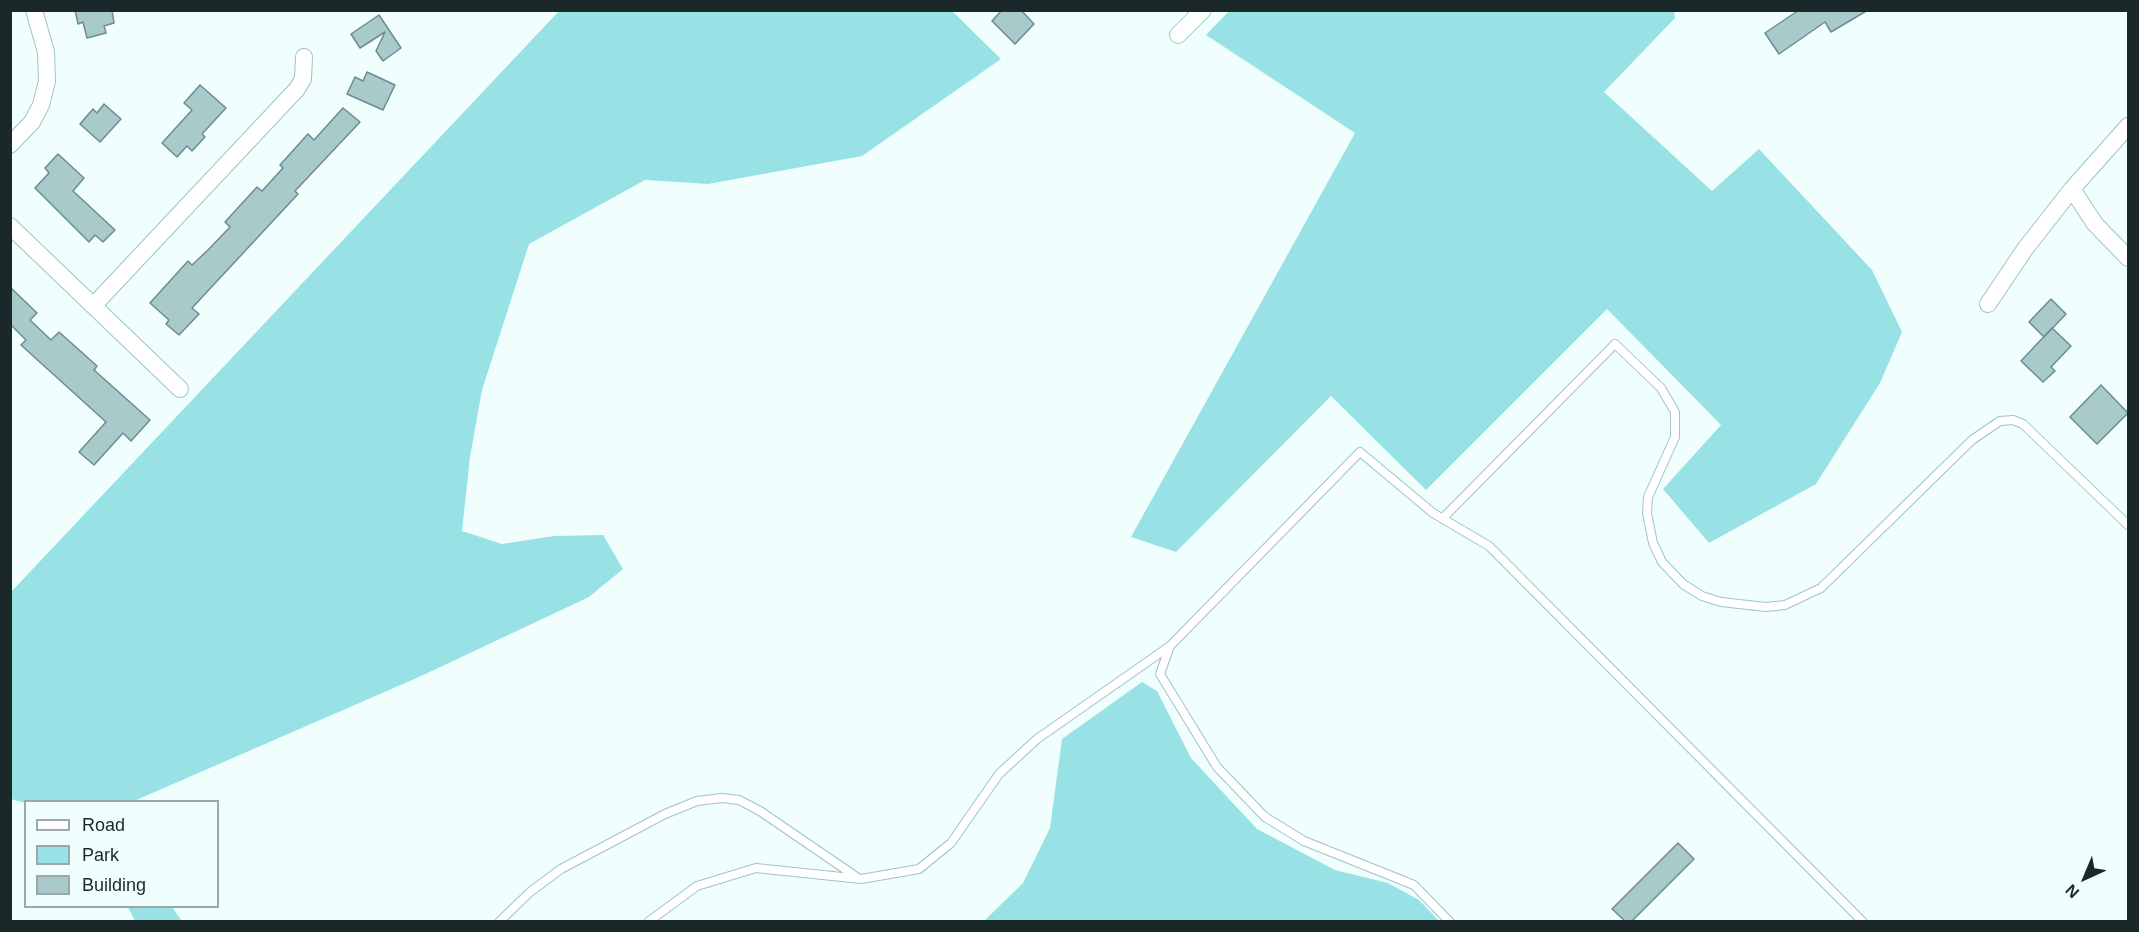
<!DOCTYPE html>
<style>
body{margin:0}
#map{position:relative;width:2139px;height:932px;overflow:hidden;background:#f0fefe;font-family:Helvetica,sans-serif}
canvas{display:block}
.frame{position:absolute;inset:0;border:12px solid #1b2829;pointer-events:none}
.legend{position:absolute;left:24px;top:800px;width:195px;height:108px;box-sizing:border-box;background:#f0fefe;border:2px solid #9ba8a9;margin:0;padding:8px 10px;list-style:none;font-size:18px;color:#1b2829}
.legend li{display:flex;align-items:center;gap:12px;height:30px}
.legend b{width:30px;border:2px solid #9ba8a9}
.north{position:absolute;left:2055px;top:848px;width:60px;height:60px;-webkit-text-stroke:4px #f0fefe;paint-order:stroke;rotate:224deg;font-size:16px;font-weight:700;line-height:24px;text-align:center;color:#1b2829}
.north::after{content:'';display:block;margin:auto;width:21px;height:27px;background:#1b2829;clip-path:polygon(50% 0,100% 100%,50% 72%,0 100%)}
</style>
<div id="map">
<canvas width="2139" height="932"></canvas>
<div class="frame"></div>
<ul class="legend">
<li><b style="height:8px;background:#fff"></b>Road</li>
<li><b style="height:16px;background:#98e2e5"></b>Park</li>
<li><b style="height:16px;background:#a8cacb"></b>Building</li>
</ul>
<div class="north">N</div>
</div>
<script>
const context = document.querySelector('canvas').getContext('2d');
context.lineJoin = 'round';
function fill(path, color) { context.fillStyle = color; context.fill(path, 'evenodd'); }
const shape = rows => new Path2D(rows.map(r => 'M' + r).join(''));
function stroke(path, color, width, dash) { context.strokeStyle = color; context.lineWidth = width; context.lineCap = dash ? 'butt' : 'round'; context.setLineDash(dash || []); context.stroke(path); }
fill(shape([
 [560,10,952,11,1001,59,862,156,708,184,645,180,529,244,482,390,470,457,462,531,502,544,554,536,603,535,623,569,589,597,419,677,134,801,25,803,11,799,11,592],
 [1229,11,1674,11,1675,18,1604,92,1712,191,1759,149,1872,270,1902,332,1880,383,1816,484,1709,543,1663,489,1721,425,1607,309,1426,490,1331,396,1176,552,1131,537,1355,133,1206,35],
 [1142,682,1157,691,1191,758,1257,829,1335,870,1388,883,1419,900,1439,921,984,921,1023,883,1050,828,1062,739],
 [128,907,172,907,182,921,135,921]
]), '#98e2e5');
const building = shape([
 [75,10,112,10,114,23,104,26,106,33,87,38,83,22,78,24,75,10],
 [1002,10,1021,10,1034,24,1015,44,992,21,1002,10],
 [1799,10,1868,10,1831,32,1825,22,1779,54,1765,33,1799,10],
 [379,15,401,48,383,61,376,51,385,32,360,48,351,34,379,15],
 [367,72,395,85,383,110,347,94,355,77,363,81,367,72],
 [200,85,226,108,202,134,205,137,192,151,187,146,177,157,162,143,192,110,184,103,200,85],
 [104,104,121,119,100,142,80,124,93,109,97,113,104,104],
 [343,108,360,122,295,191,298,194,192,308,199,314,179,335,166,324,169,320,150,303,188,261,192,265,208,250,230,227,225,222,257,187,262,191,283,168,280,165,308,134,314,140,343,108],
 [58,154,84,178,73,191,115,230,103,242,95,235,89,242,35,188,49,173,45,168,58,154],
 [10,287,37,313,30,320,51,340,59,332,97,366,94,370,150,420,131,441,123,433,94,465,79,452,106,422,21,345,26,340,10,324,10,287],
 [2051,299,2066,314,2044,337,2029,322,2051,299],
 [2052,328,2071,346,2051,367,2055,371,2043,382,2021,361,2052,328],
 [2101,385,2128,413,2097,444,2070,417,2101,385],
 [1678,843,1694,859,1632,921,1625,921,1612,909,1678,843]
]);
fill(building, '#a8cacb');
stroke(building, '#6c8c8e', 1.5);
const lane = shape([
 [1443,518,1615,344,1661,388,1675,412,1675,437,1648,497,1647,513,1653,543,1662,562,1683,584,1702,596,1721,602,1766,607,1785,605,1821,588,1972,440,2000,421,2013,420,2023,424,2128,525],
 [499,922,530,892,561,869,665,814,697,801,722,798,739,800,760,811,858,878],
 [648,922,697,886,756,868,861,879,919,869,951,843,999,774,1037,739,1170,646],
 [1450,922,1414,885,1304,841,1265,817,1217,767,1160,674,1170,646,1360,452,1433,513,1489,546,1863,922]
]);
const street = shape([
 [1178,35,1203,10],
 [10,145,32,122,41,105,47,81,46,52,34,10],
 [2072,189,2095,224,2128,258],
 [10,226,180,389],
 [1988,304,2025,249,2072,189,2128,126],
 [94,305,297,89,303,79,304,57]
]);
stroke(lane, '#a1c3c4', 10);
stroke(street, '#a1c3c4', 18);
stroke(lane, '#fff', 8);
stroke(street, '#fff', 16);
</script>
